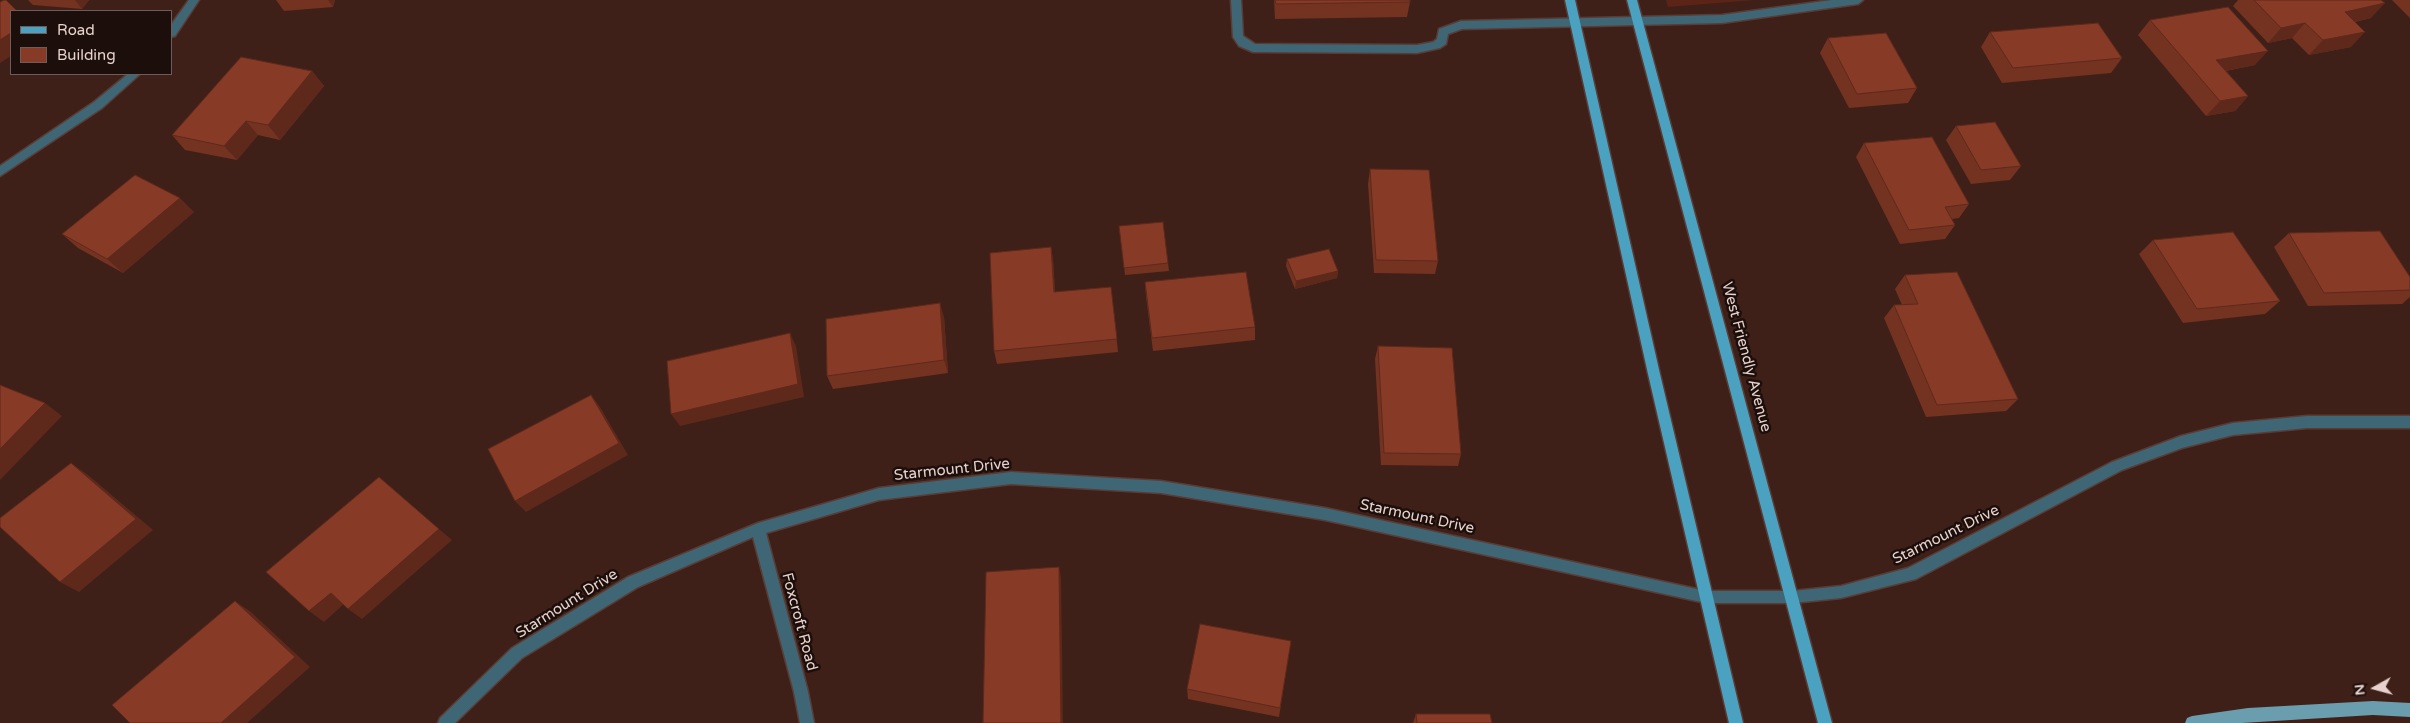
<!DOCTYPE html>
<style>
body{margin:0}
#map{position:relative;width:2410px;height:723px;overflow:hidden;background:#3e2018;font-family:"Varela Round",sans-serif}
canvas{display:block}
.legend{position:absolute;left:10px;top:10px;width:162px;height:65px;box-sizing:border-box;background:#1c0e0b;border:1px solid #6d5c59;margin:0;padding:6px 9px;list-style:none;font-size:15px;color:#e7d2cd}
.legend li{display:flex;align-items:center;gap:10px;height:25px}
.legend b{width:25px;border:1px solid #6d5c59}
.north{position:absolute;left:2350px;top:663px;width:50px;height:50px;-webkit-text-stroke:4px #1c0e0b;paint-order:stroke;rotate:263deg;font-size:14px;font-weight:700;line-height:20px;text-align:center;color:#e7d2cd}
.north::after{content:'';display:block;margin:auto;width:18px;height:22px;background:#e7d2cd;clip-path:polygon(50% 0,100% 100%,50% 72%,0 100%)}
</style>
<div id="map">
<canvas width="2410" height="723"></canvas>
<ul class="legend">
<li><b style="height:6px;background:#4ba2c0"></b>Road</li>
<li><b style="height:14px;background:#873a26"></b>Building</li>
</ul>
<div class="north">N</div>
</div>
<script>
const context = document.querySelector('canvas').getContext('2d');
context.lineJoin = 'round';
function fill(path, color) { context.fillStyle = color; context.fill(path, 'evenodd'); }
const shape = rows => new Path2D(rows.map(r => 'M' + r).join(''));
function stroke(path, color, width, dash) { context.strokeStyle = color; context.lineWidth = width; context.lineCap = dash ? 'butt' : 'round'; context.setLineDash(dash || []); context.stroke(path); }
function label(font, color, halo, rows, align = 'center') {
  context.font = font + ' "Varela Round",sans-serif'; context.lineWidth = 5; context.setLineDash([]); context.textBaseline = 'middle'; context.strokeStyle = halo; context.fillStyle = color; for (const [text, x, y, turn = 0] of rows) {
    context.save(); context.translate(x, y); context.rotate((+turn || 0) * Math.PI / 180); context.textAlign = isNaN(turn) ? turn : align; if (halo) context.strokeText(text, 0, 0); context.fillText(text, 0, 0); context.restore();
  }
}
fill(shape([
 [1666,0,1755,0,1668,7]
]), '#5b2416');
fill(shape([
 [2373,701,2410,703,2410,717,2373,715,2242,723,2185,723,2187,718,2192,716,2248,708,2373,701]
]), '#6a9dae');
const minor = shape([
 [189,0,199,0,175,36,171,37,171,25,189,0],
 [1231,0,1241,0,1243,36,1255,44,1417,45,1433,42,1437,39,1439,29,1461,21,1722,15,1832,0,1863,0,1858,4,1722,23,1462,29,1448,34,1446,44,1440,48,1417,53,1253,52,1239,46,1233,37,1231,0],
 [128,74,140,74,102,108,0,176,0,166,94,102,128,74],
 [2307,416,2410,416,2410,428,2307,428,2233,435,2182,448,2122,470,1916,579,1841,598,1793,603,1706,603,1325,520,1161,493,1011,484,879,500,766,533,808,692,814,723,800,723,794,692,753,537,638,587,522,658,455,723,438,723,440,718,512,648,628,577,758,523,879,488,1011,472,1161,481,1325,508,1706,591,1793,591,1841,586,1908,568,2112,462,2181,436,2233,423,2307,416]
]);
const major = shape([
 [1565,0,1575,0,1660,374,1743,723,1729,723,1648,374,1565,0],
 [1627,0,1637,0,1832,723,1818,723,1627,0]
]);
stroke(minor, '#593c35', 3);
stroke(major, '#593c35', 3);
fill(minor, '#3f6675');
fill(major, '#4ba2c0');
fill(shape([
 [28,0,89,0,82,9,33,5],
 [276,0,335,0,333,7,284,11],
 [1274,0,1410,0,1410,2,1407,17,1275,19],
 [2238,0,2381,0,2371,18,2355,22,2351,47,2309,55,2292,38,2268,43,2233,6],
 [2392,0,2410,0,2410,18],
 [2150,20,2255,65,2226,71,2248,96,2235,111,2206,116,2138,35],
 [1990,32,2122,58,2111,73,2002,83,1981,47],
 [1828,38,1917,88,1908,103,1849,108,1820,53],
 [312,71,324,86,280,140,258,135,237,160,185,150,172,135],
 [1956,126,2021,166,2010,180,1971,184,1946,140],
 [1864,143,1969,204,1959,218,1952,219,1955,225,1945,239,1900,244,1856,157],
 [1370,169,1438,261,1435,274,1374,273,1368,184],
 [194,212,123,273,78,248,62,234],
 [1119,226,1168,263,1169,271,1125,275],
 [2289,233,2410,277,2410,297,2402,304,2308,306,2274,247],
 [2153,240,2280,301,2265,314,2183,323,2139,254],
 [1051,247,1053,260,1055,292,1111,287,1118,352,997,364,994,351],
 [1287,259,1338,271,1337,278,1295,289,1286,266],
 [1905,275,2018,399,2006,411,1926,417,1884,318,1894,305,1902,305,1895,289],
 [1145,282,1255,327,1255,340,1153,351,1146,296],
 [944,317,948,373,833,389,827,376],
 [1378,346,1461,454,1458,466,1381,465,1375,359],
 [1291,641,1279,717,1188,699,1187,689],
 [1416,714,1492,723,1413,723]
]), '#743221');
fill(shape([
 [75,0,89,0,82,9],
 [328,0,335,0,333,7],
 [2385,3,2371,18,2331,27,2345,12],
 [2305,23,2292,38,2268,43,2281,28],
 [2365,32,2351,47,2309,55,2323,40],
 [11,33,11,56,0,63,0,40],
 [2268,51,2255,65,2204,75,2216,60],
 [312,71,324,86,280,140,268,125],
 [2248,96,2235,111,2206,116,2220,101],
 [246,121,258,135,237,160,224,146],
 [180,198,194,212,123,273,107,259],
 [1051,247,1053,260,1056,306,1054,292],
 [1338,271,1337,278,1295,289,1296,281],
 [940,303,944,317,948,373,944,360],
 [790,333,796,346,804,397,680,426,671,414],
 [591,395,600,407,628,455,526,512,515,501],
 [45,403,62,416,0,480,0,449],
 [71,463,88,475,153,530,79,592,60,582],
 [439,529,452,540,362,619,348,609],
 [1059,567,1061,578,1063,723,1061,723],
 [331,593,345,603,324,622,309,611],
 [235,601,251,612,310,667,247,723,221,723]
]), '#5e291b');
const building = shape([
 [4,0,6,0,17,11,11,11,11,33,0,40,0,2,4,0],
 [1275,0,1410,0,1410,2,1276,4,1275,0],
 [2254,0,2381,0,2385,3,2345,12,2365,32,2323,40,2305,23,2281,28,2254,0],
 [2228,7,2268,51,2216,60,2248,96,2220,101,2150,20,2228,7],
 [2098,23,2122,58,2013,68,1990,32,2098,23],
 [1886,33,1917,88,1857,94,1828,38,1886,33],
 [241,57,312,71,268,125,246,121,224,146,172,135,241,57],
 [1995,122,2021,166,1981,170,1956,126,1995,122],
 [1932,137,1969,204,1945,207,1955,225,1909,230,1864,143,1932,137],
 [1370,169,1429,170,1438,261,1376,260,1370,169],
 [135,175,180,198,107,259,62,234,135,175],
 [1163,222,1168,263,1124,268,1119,226,1163,222],
 [2380,231,2410,277,2410,290,2324,293,2289,233,2380,231],
 [2233,232,2280,301,2197,309,2153,240,2233,232],
 [1051,247,1054,292,1111,287,1117,339,994,351,990,253,1051,247],
 [1329,249,1338,271,1296,281,1287,259,1329,249],
 [1246,272,1255,327,1152,338,1145,282,1246,272],
 [1957,272,2018,399,1937,405,1894,305,1918,304,1905,275,1957,272],
 [940,303,944,360,827,376,826,319,940,303],
 [790,333,798,384,671,414,667,361,790,333],
 [1378,346,1452,348,1461,454,1384,453,1378,346],
 [0,385,45,403,0,449,0,385],
 [591,395,619,443,515,501,488,449,591,395],
 [71,463,136,519,60,582,0,527,0,518,71,463],
 [379,477,439,529,348,609,331,593,309,611,266,572,379,477],
 [1059,567,1061,723,983,723,986,572,1059,567],
 [235,601,295,657,221,723,130,723,112,705,235,601],
 [1200,624,1291,641,1280,708,1187,689,1200,624],
 [1416,714,1490,714,1492,723,1417,723,1416,714]
]);
fill(building, '#873a26');
stroke(building, '#5e291b', 1);
label('15px', '#e7d2cd', '#1c0e0b', [
 ["West Friendly Avenue",1746,357,75],
 ["Starmount Drive",952,470,-6],
 ["Starmount Drive",1417,517,12],
 ["Starmount Drive",1946,535,-26],
 ["Starmount Drive",567,604,-32],
 ["Foxcroft Road",799,622,75]
]);
</script>
